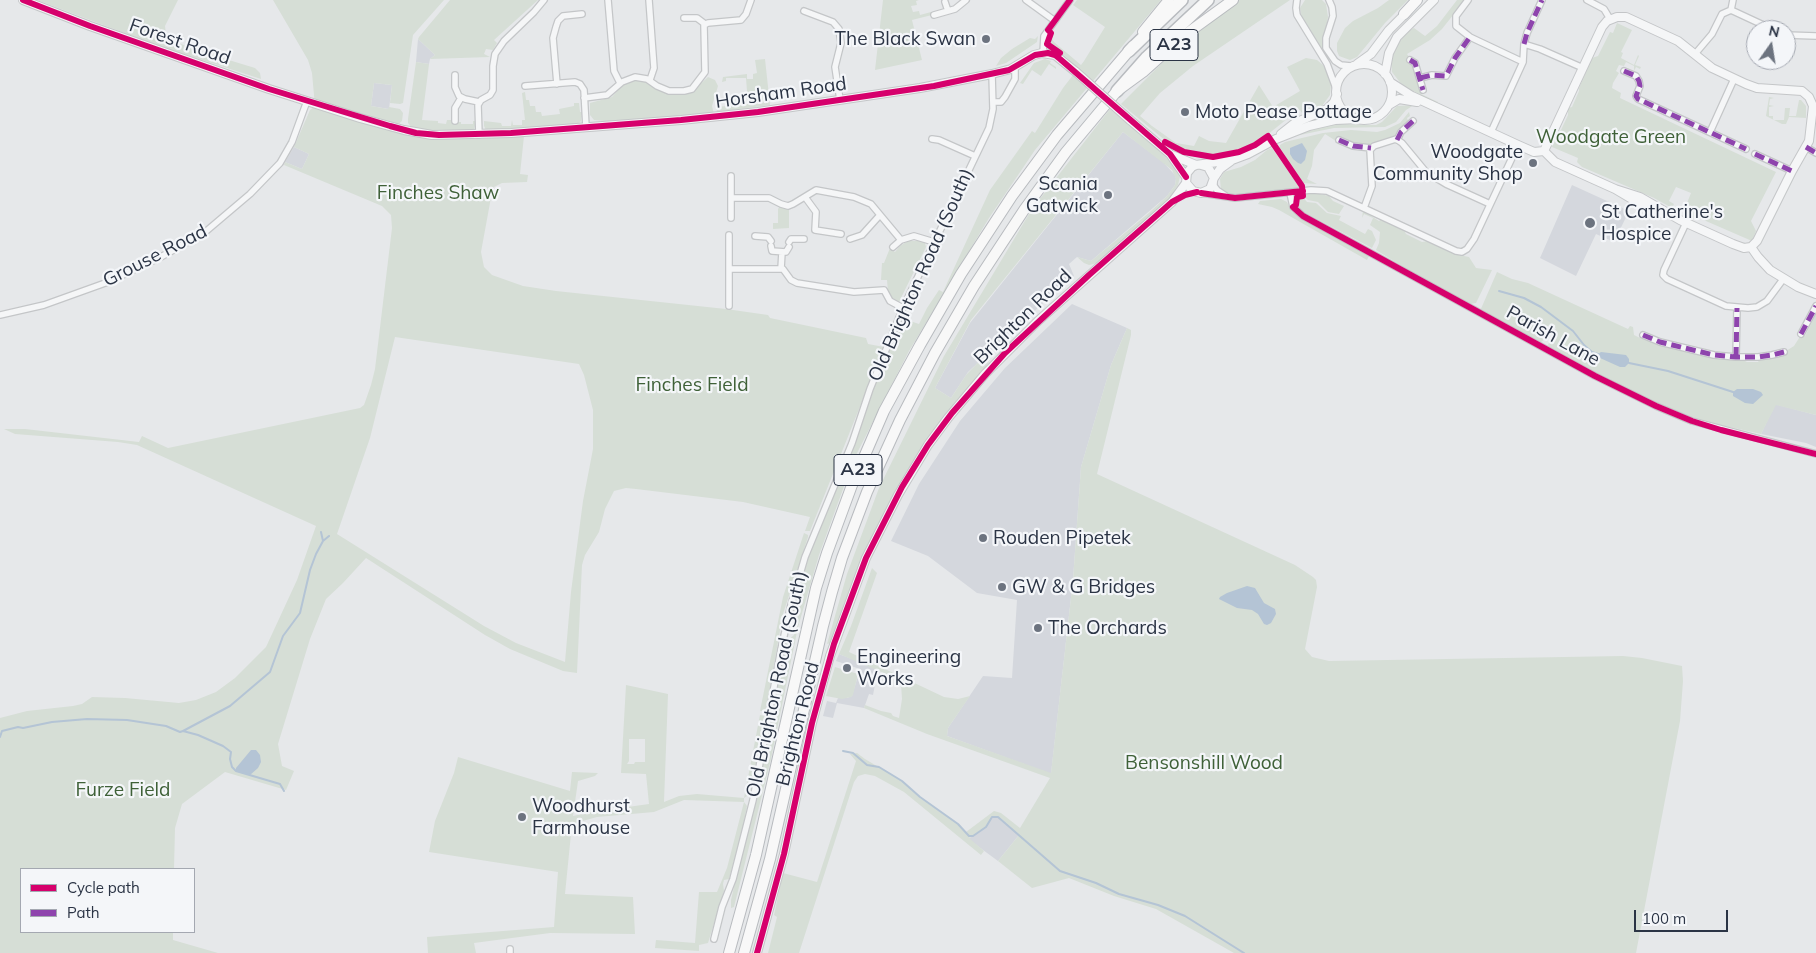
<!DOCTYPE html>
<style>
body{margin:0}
#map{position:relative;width:1816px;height:953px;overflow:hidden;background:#e6e8ea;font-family:Mulish,sans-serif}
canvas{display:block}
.legend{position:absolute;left:20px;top:868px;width:175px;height:65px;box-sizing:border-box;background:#f4f6f9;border:1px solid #a4a8b1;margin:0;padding:6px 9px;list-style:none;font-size:15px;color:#2b3445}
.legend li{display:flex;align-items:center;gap:10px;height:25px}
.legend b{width:25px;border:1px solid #a4a8b1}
.north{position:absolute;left:1746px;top:20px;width:50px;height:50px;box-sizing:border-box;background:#f4f6f9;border:1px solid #a4a8b1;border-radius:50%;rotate:13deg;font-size:14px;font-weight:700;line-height:20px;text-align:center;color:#2b3445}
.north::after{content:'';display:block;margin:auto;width:18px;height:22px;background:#6c737f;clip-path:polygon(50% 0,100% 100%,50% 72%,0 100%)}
.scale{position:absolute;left:1634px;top:910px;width:94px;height:22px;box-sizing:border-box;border:2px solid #2b3445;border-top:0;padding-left:6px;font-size:15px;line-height:18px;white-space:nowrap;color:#2b3445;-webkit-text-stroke:4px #f4f6f9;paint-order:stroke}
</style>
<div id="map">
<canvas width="1816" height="953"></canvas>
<ul class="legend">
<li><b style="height:6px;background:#d6006c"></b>Cycle path</li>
<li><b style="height:6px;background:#8e44ad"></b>Path</li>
</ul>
<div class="north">N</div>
<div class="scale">100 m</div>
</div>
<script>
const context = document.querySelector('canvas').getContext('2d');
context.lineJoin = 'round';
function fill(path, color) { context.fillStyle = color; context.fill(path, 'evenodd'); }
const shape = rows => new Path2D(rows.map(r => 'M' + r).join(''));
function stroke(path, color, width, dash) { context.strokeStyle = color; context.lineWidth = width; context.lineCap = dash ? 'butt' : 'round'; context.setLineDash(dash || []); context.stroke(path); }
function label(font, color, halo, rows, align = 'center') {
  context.font = font + ' Mulish,sans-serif'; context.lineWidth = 4.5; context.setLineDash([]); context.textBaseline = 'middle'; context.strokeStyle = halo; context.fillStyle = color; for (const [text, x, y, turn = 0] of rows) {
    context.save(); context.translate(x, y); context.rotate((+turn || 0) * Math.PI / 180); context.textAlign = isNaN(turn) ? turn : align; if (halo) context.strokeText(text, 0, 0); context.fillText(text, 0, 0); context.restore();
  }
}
fill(shape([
 [418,39,435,55,430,59,429,64,416,62],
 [374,83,392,85,389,109,371,106],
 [1123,132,1162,161,1175,175,1176,179,1175,185,1167,196,1091,261,1077,257,1069,264,1074,276,1052,295,968,372,951,398,935,388,970,323],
 [294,147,309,154,302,169,285,162],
 [1572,185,1629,211,1614,242,1596,234,1576,276,1540,258],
 [1072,304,1127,328,1111,365,1081,467,1073,580,1051,774,947,736,948,728,983,676,1012,678,1017,600,977,593,928,556,891,541,919,484,960,421,1005,368],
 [1775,404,1816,415,1816,447,1806,443,1761,434],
 [839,654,878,669,873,695,869,694,864,708,837,703,833,718,823,716,827,701,836,703,838,698,847,698,852,696,860,669,836,661],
 [996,816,1001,818,1019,835,998,861,968,839,986,827,992,817]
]), '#d4d7dd');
fill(shape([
 [37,0,178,0,165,26,166,34,169,39,196,50,255,68,260,73,261,79,159,46],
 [273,0,444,0,413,35,403,103,400,104,390,103,392,85,374,83,371,106,388,109,389,107,400,109,403,113,402,121,392,130,421,137,443,139,476,139,524,136,520,174,528,175,527,182,502,183,494,187,492,192,481,252,484,267,492,275,523,286,556,291,726,309,768,315,770,318,866,338,868,344,884,347,810,531,805,531,810,517,743,502,636,489,626,488,614,491,605,509,599,532,585,555,582,565,577,673,563,671,510,649,485,635,366,558,343,583,326,599,310,639,278,744,282,766,294,771,286,790,225,772,182,804,175,828,174,869,21,869,21,932,173,932,173,940,218,953,0,953,0,718,27,711,73,706,82,704,92,697,125,698,179,703,196,700,216,692,235,678,266,647,297,580,316,526,137,445,118,442,15,434,4,429,25,429,139,442,142,436,168,448,360,408,364,405,371,385,375,369,392,228,391,215,382,206,284,165,285,162,302,169,309,154,294,147,310,110,315,106,312,73,308,60],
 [395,337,579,364,584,375,593,410,593,449,583,501,571,592,565,662,516,643,484,626,337,534,370,438],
 [450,0,538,0,494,40,497,43,493,50,486,49,484,54,490,57,430,59,435,55,418,39,419,37],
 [883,0,919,0,916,1,917,5,911,6,913,12,919,11,920,15,931,12,932,15,912,20,922,60,875,70],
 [1077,0,1161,0,1093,81,1049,42,1054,32,1052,39,1054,42,1081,65,1084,61,1105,27,1073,5],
 [1239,0,1290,0,1193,66,1160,93,1140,116,1152,126,1176,143,1194,146,1199,136,1209,141,1226,143,1259,85,1273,107,1300,91,1287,67,1306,58,1317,60,1323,65,1329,75,1331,84,1330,95,1322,106,1309,112,1302,113,1300,110,1297,111,1267,135,1249,146,1218,155,1207,155,1186,151,1166,141,1121,104,1163,62,1196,34],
 [1305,0,1322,0,1326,4,1328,17,1323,44,1330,59,1328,62,1302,18,1300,8],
 [1389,0,1408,0,1385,23,1357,57,1350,60,1339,56,1337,51,1337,43,1345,28,1353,21,1378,8],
 [1457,0,1465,0,1442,29,1430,40,1407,54,1410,58,1409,63,1413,65,1421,94,1438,102,1437,104,1402,85,1392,72,1391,60,1397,45,1407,32,1414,28,1425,36,1437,26],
 [1617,23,1632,30,1621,52,1623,53,1621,58,1634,65,1638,55,1639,56,1635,65,1641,67,1640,69,1636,67,1634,71,1634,66,1626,62,1624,66,1619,65,1616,71,1619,73,1613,83,1612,88,1621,93,1620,98,1776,172,1751,221,1756,231,1752,241,1699,218,1698,220,1688,216,1690,211,1687,209,1689,204,1687,203,1691,193,1676,187,1669,201,1674,204,1672,208,1654,198,1582,167,1577,162,1578,158,1552,147,1556,134,1561,130,1568,115,1568,108,1572,107,1579,91,1579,88,1592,58,1598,56,1610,32,1613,33],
 [1038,36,1037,42,1006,63,996,66,1001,58,1012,49,1030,38,1035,39],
 [765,59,770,105,717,112,716,107,748,104,746,78,726,78,726,81,722,82,723,77,747,74,747,79,753,79,753,74,757,73,755,60],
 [1045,59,1051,61,1050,63,1056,67,1056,69,1049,64,1041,76,1032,70,1023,84,1020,83,1034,63],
 [416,62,429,64,422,120,438,121,438,123,446,124,447,120,451,120,451,122,461,122,461,124,473,124,473,121,476,121,474,130,443,133,412,128,408,123,408,119],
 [1073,75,1087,88,1035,150,989,218,909,351,854,459,819,555,798,627,771,759,734,907,731,908,731,900,763,764,785,643,794,635,795,630,791,618,791,614,807,558,852,451,879,374,894,339,900,330,907,326,910,321,919,324,927,308,939,290,943,292,990,190,1032,131,1035,133,1063,88],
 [708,77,715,80,718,86,712,106,714,114,607,123,605,121,594,120,590,115,590,103,612,97,623,84,634,80,644,80,660,90,696,88],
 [525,92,526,100,529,100,530,106,535,106,536,112,541,112,542,116,560,114,559,109,574,106,574,103,579,103,580,112,582,112,581,121,577,125,491,131,486,130,484,126,484,121,501,123,502,126,511,126,512,120,513,125,522,125,522,120,525,120,522,93],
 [1769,97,1774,98,1770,99,1769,105,1774,106,1769,107,1769,116,1773,116,1773,120,1784,120,1785,108,1790,108,1789,116,1796,116,1799,100,1801,100,1806,106,1806,118,1789,117,1786,124,1782,124,1766,116],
 [1414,105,1406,110,1396,122,1385,127,1334,128,1290,137,1315,128,1338,124,1376,125,1382,122,1397,106],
 [1110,109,1126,122,1128,122,1154,145,1176,168,1180,177,1178,185,1169,199,1156,212,1098,263,1089,265,1084,263,1077,257,1091,261,1150,212,1167,196,1175,185,1176,179,1172,170,1123,132,971,320,935,388,951,398,966,375,990,350,990,360,984,370,956,401,938,425,855,580,831,643,827,644,847,574,879,488,944,356,1032,209],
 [1409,112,1410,116,1407,118,1408,121,1395,137,1370,146,1350,142,1343,139,1342,137,1337,137,1336,141,1325,134,1314,150,1312,166,1307,179,1317,184,1302,183,1279,149,1280,145,1285,142,1323,133,1351,130,1377,132,1385,130,1400,123],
 [1272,148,1301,189,1239,195,1228,194,1221,191,1220,179,1224,172,1241,167,1255,160,1267,150],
 [1315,193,1329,196,1333,201,1344,206,1339,214,1328,212,1318,202,1308,200,1304,197,1304,194],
 [1303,197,1307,202,1316,203,1327,213,1341,216,1339,220,1365,234,1368,229,1372,231,1376,240,1372,248,1300,210,1297,207,1298,199],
 [1281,199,1287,202,1292,212,1369,256,1367,260,1279,210,1272,207,1258,204,1260,201],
 [780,206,789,210,789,228,773,229,773,223,778,223,778,209],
 [1363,211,1379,221,1381,219,1404,230,1406,234,1422,242,1428,241,1459,255,1469,257,1476,268,1492,270,1476,303,1470,304,1461,302,1376,250,1379,243,1380,232,1370,225,1373,218,1364,214,1362,218],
 [908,241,920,241,925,243,926,247,899,302,893,301,888,292,887,280,881,280,882,263,884,263,890,248,895,252,900,246],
 [1497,272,1512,279,1528,283,1628,329,1630,326,1633,327,1634,335,1642,339,1643,337,1655,343,1709,356,1743,360,1747,362,1758,362,1760,359,1776,357,1787,353,1786,351,1794,346,1801,335,1805,336,1816,314,1816,415,1776,405,1761,434,1703,421,1653,401,1604,377,1550,349,1548,345,1556,328,1549,325,1543,335,1547,337,1540,343,1480,311],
 [1127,328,1131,330,1131,335,1097,474,1295,565,1313,577,1316,580,1317,587,1305,649,1312,657,1329,661,1623,656,1642,658,1682,666,1683,681,1680,721,1636,953,1234,953,1156,909,1114,896,1069,878,1032,888,998,861,1019,835,1001,818,998,817,992,817,986,827,969,838,984,851,981,855,904,792,875,776,865,774,858,776,854,782,799,953,768,953,777,917,774,915,783,873,817,882,856,761,850,754,857,753,865,759,902,781,920,798,958,824,966,832,994,811,1001,813,1020,828,1050,778,927,734,864,708,865,705,881,711,891,713,893,716,899,718,902,699,901,684,897,680,886,674,839,654,851,626,872,568,877,573,849,652,944,697,958,699,970,696,948,728,947,736,1051,773,1073,580,1081,467,1111,365],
 [804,533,808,535,808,537,783,614,766,709,764,711,760,711,783,597],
 [835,667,858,674,853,695,851,697,842,699,826,696],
 [626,685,668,694,664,802,679,796,697,794,744,798,760,715,765,716,750,794,744,798,744,802,747,806,742,831,729,879,724,880,723,884,724,891,708,943,699,945,699,951,655,948,656,940,695,943,699,892,717,892,727,868,744,802,684,800,654,812,597,817,572,824,565,894,633,897,635,934,550,933,474,943,476,953,428,953,427,937,554,927,558,872,429,852,435,821,454,773,458,757,570,791,572,772,598,773,595,776,578,781,573,816,592,812,649,804,646,774,621,773],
 [629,739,645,739,645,762,635,762,634,764,627,764,629,761]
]), '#d6ded6');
fill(shape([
 [1302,143,1307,151,1305,160,1301,164,1298,163,1293,159,1290,154,1290,148],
 [1601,352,1626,355,1629,359,1629,363,1625,367,1620,367,1600,358,1598,354],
 [1737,389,1753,389,1761,392,1763,395,1753,404,1745,403,1733,396,1733,392],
 [1247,586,1255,588,1264,603,1275,609,1276,614,1271,623,1267,625,1264,624,1258,614,1252,610,1237,608,1219,599,1220,597,1227,593],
 [251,750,256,750,260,755,261,762,258,768,250,775,236,771,236,768]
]), '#b4c4d5');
stroke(shape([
 [1499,291,1524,298,1541,307,1573,331,1584,345,1592,352,1598,354],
 [1629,363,1668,371,1733,392],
 [321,532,323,541],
 [183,731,230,706,270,672,283,636,300,613,310,570,316,554,323,541,329,536],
 [0,737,2,731,18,727,23,728,52,722,87,719,127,720,166,726,180,732,183,731,198,735,223,746,231,752,230,759,232,767,236,771,280,784,284,791],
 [843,751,853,753,867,765,879,767,902,781,920,797,958,824,969,836,973,836,986,827,992,817,998,817,1060,871,1096,883,1119,894,1158,905,1185,916,1244,953]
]), '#b4c4d5', 2);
const minor = shape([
 [608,0,614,71,620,83],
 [649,0,654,68,650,80],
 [1026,0,1055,21],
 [1297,0,1296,8,1297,15,1327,64,1337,91],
 [1329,0,1332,7,1333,16,1326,38,1326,48,1335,61,1341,65,1351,66],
 [1468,0,1456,16,1456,26,1470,37,1523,62],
 [1587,0,1604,9,1610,19],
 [945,2,948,11],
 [1731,10,1774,30],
 [1731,10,1733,0],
 [804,11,833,22,839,29,841,43,835,67,840,100],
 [934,15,955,9,966,0],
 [684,18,697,18,705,24],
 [1786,35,1816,36],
 [1524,44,1527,33,1542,0],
 [1043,53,1044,36,1070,0],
 [1695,54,1712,34,1722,14,1731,10],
 [1410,60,1415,63,1423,90],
 [1624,71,1636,76,1639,81,1640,86,1636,96,1638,99,1746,149],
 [455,75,455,87,459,96,465,99,479,102],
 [1420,78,1432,75,1446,76,1455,58,1470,37],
 [557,84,553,38,556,27,558,21,563,16,582,14],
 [525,86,575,82,580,84,584,90,586,127],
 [584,98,607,95,622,82,635,77,647,79,657,86,669,91,684,91,692,89,705,72,704,25,708,23,741,20,746,14,751,0],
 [993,102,1001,102,1005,97,1015,79,1015,68],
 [455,121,455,108,461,98],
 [1491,132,1523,62,1524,44,1540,49,1583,68],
 [1710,132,1734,79],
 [479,135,478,105,481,100,490,95,493,90,493,66,495,54,504,41,534,12,544,0],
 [932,139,939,140,975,156],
 [1339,140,1353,146,1371,148],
 [1397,140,1401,132,1413,121],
 [1806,147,1816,153],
 [1755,154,1792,171],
 [1214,181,1214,186,1217,190,1226,196],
 [1201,193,1235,198,1311,190,1327,191,1456,251,1462,252,1467,249,1474,239,1518,145],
 [1290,193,1293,207,1303,216,1595,376,1656,406,1692,421,1816,454],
 [805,197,816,212,815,230,841,234],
 [731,198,769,198,781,204,788,206,793,204,816,190,854,197,871,204,901,240,914,236,934,242],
 [1364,208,1372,186,1370,150,1374,146,1396,139,1402,143,1426,172,1446,184,1490,204],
 [731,218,731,176],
 [1686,223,1664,270,1663,275,1667,279,1726,306,1748,308,1757,307,1767,301,1784,278],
 [755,236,768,237,771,241],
 [850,239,862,235,880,215],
 [789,242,791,239,804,239],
 [771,246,772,251,786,252,789,247],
 [893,247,901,240],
 [729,269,783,269,791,280,797,283,854,292,884,290,890,301,903,308],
 [781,269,782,252],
 [729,306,729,235],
 [0,315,44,305,108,282,159,258,204,233,250,194,280,163,292,142,307,101],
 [1801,334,1816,306],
 [1643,335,1660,342,1714,355,1736,357,1758,357,1772,355,1784,352],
 [1736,357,1737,308],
 [714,939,722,907,733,879,753,800,781,649,791,605,805,557,852,443,870,389,903,308,989,128,993,109,992,74],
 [510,953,510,949]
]);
const tertiary = shape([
 [23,0,90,26,269,89,360,118,404,130,432,135,511,133,681,120,758,112,920,88,992,74,1011,69,1034,55,1042,53,1055,55,1076,72],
 [1357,64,1371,54,1389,30,1407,12],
 '1336 92a28 28 0 1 1 56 0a28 28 0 1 1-56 0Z',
 [1385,74,1389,53,1397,37,1434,0],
 [1390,82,1412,96,1518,145,1534,152,1544,151],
 [1389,105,1399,99,1417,102],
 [1130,120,1170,154,1186,177],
 [1281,134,1295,123,1327,109,1334,102,1337,94],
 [1544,151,1602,27,1607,21,1617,17,1626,17,1678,41,1712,68,1746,84,1757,88,1802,91,1809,97,1813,106,1809,141,1792,171,1757,241,1751,247],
 [1544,151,1555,162,1615,189,1642,205,1663,214],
 [1172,155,1196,165],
 [1201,165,1208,167,1214,178,1210,189,1201,193,1193,191,1186,183,1187,173,1192,167,1196,165,1232,160,1248,154,1276,139,1309,126,1335,120,1359,119],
 [1214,178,1220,169,1231,161],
 [1615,189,1640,197,1680,220,1733,244,1744,248,1751,247],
 [1751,247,1758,257,1770,270,1798,287,1816,294],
 [757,953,784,854,812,723,830,656,866,558,898,495,928,445,948,418,985,374,1038,321,1172,202,1186,183]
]);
const trunk = shape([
 [1404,14,1417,0],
 [1143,32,1169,0],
 [729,953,756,855,816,588,827,553,852,485,884,411,920,345,961,274,1012,196,1057,135,1133,46],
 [744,953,770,859,823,626,832,592,842,558,867,492,900,420,935,353,974,286,1024,210,1066,152,1117,91,1143,72,1182,37,1233,0]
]);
const motorway = shape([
 [1129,51,1182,0],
 [1117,91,1147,57,1208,0]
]);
stroke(minor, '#c4c6c8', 8);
stroke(tertiary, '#c4c6c8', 10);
stroke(trunk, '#b8bbbf', 12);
stroke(motorway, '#b8bbbf', 14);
stroke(minor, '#f5f6f7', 5.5);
stroke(tertiary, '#f5f6f7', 8);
stroke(trunk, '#f8f8f8', 10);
stroke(motorway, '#f8f8f8', 11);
const tertiaryBridge = shape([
 [1076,72,1130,120]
]);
stroke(tertiaryBridge, '#c4c6c8', 10, []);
stroke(tertiaryBridge, '#f5f6f7', 8);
stroke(shape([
 [1524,44,1527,33,1542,0],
 [1410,60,1415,63,1423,90],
 [1624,71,1636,76,1639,81,1640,86,1636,96,1638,99,1746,149],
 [1420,78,1432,75,1446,76,1455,58,1470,37],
 [1339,140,1353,146,1371,148],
 [1397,140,1401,132,1413,121],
 [1806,147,1816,153],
 [1755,154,1792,171],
 [1801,334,1816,306],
 [1643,335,1660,342,1714,355,1736,357,1758,357,1772,355,1784,352],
 [1736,357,1737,308]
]), '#8e44ad', 5, [10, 5]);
stroke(shape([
 [23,0,90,26,269,89,390,126,416,133,439,135,511,133,681,120,758,112,934,86,1009,70,1035,55,1048,53,1055,55,1060,59,1170,154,1186,177],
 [1060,53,1047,44,1051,33,1048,30,1070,0],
 [1165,142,1184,152,1213,157,1239,152,1255,145,1268,136,1302,186,1303,196,1297,197,1296,205,1293,207,1303,216,1595,376,1656,406,1692,421,1721,430,1816,454],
 [1201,193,1235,198,1303,191],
 [757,953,784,854,812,723,834,644,866,558,902,487,928,445,952,413,1005,353,1089,275,1172,202,1185,195,1197,192]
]), '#d6006c', 6);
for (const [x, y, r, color] of [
 [986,39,5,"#6c737f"],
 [1185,112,5,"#6c737f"],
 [1533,163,5,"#6c737f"],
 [1108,195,5,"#6c737f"],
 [1590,223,6,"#6c737f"],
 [983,538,5,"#6c737f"],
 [1002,587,5,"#6c737f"],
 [1038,628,5,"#6c737f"],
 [847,668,5,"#6c737f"],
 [522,817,5,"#6c737f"]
]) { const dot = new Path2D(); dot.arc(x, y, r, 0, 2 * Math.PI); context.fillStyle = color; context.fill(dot); stroke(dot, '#f4f6f9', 2); }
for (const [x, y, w] of [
 [1174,45,48],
 [858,470,48]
]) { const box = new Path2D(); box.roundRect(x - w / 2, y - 15.5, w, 31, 4); context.fillStyle = '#f4f6f9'; context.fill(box); stroke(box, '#2b3445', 1); }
label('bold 18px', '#2b3445', null, [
 ["A23",1174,45],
 ["A23",858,470]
]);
label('19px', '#2b3445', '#f4f6f9', [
 ["The Black Swan",976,39,"right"],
 ["Moto Pease Pottage",1195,112],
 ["Woodgate",1523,152,"right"],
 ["Community Shop",1523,174,"right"],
 ["Scania",1098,184,"right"],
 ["Gatwick",1098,206,"right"],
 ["St Catherine's",1601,212],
 ["Hospice",1601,234],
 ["Rouden Pipetek",993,538],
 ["GW & G Bridges",1012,587],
 ["The Orchards",1048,628],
 ["Engineering",857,657],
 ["Works",857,679],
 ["Woodhurst",532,806],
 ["Farmhouse",532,828]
], 'left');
label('19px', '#2b3445', '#f4f6f9', [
 ["Forest Road",180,42,19],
 ["Horsham Road",781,93,-8],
 ["Grouse Road",155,256,-27],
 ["Old Brighton Road (South)",921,275,-66],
 ["Brighton Road",1023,317,-44],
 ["Parish Lane",1553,336,29],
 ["Old Brighton Road (South)",777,684,-78],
 ["Brighton Road",798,724,-76]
]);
label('19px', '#3f6138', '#f4f6f9', [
 ["Woodgate Green",1611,137],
 ["Finches Shaw",438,193],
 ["Finches Field",692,385],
 ["Bensonshill Wood",1204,763],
 ["Furze Field",123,790]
]);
</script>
